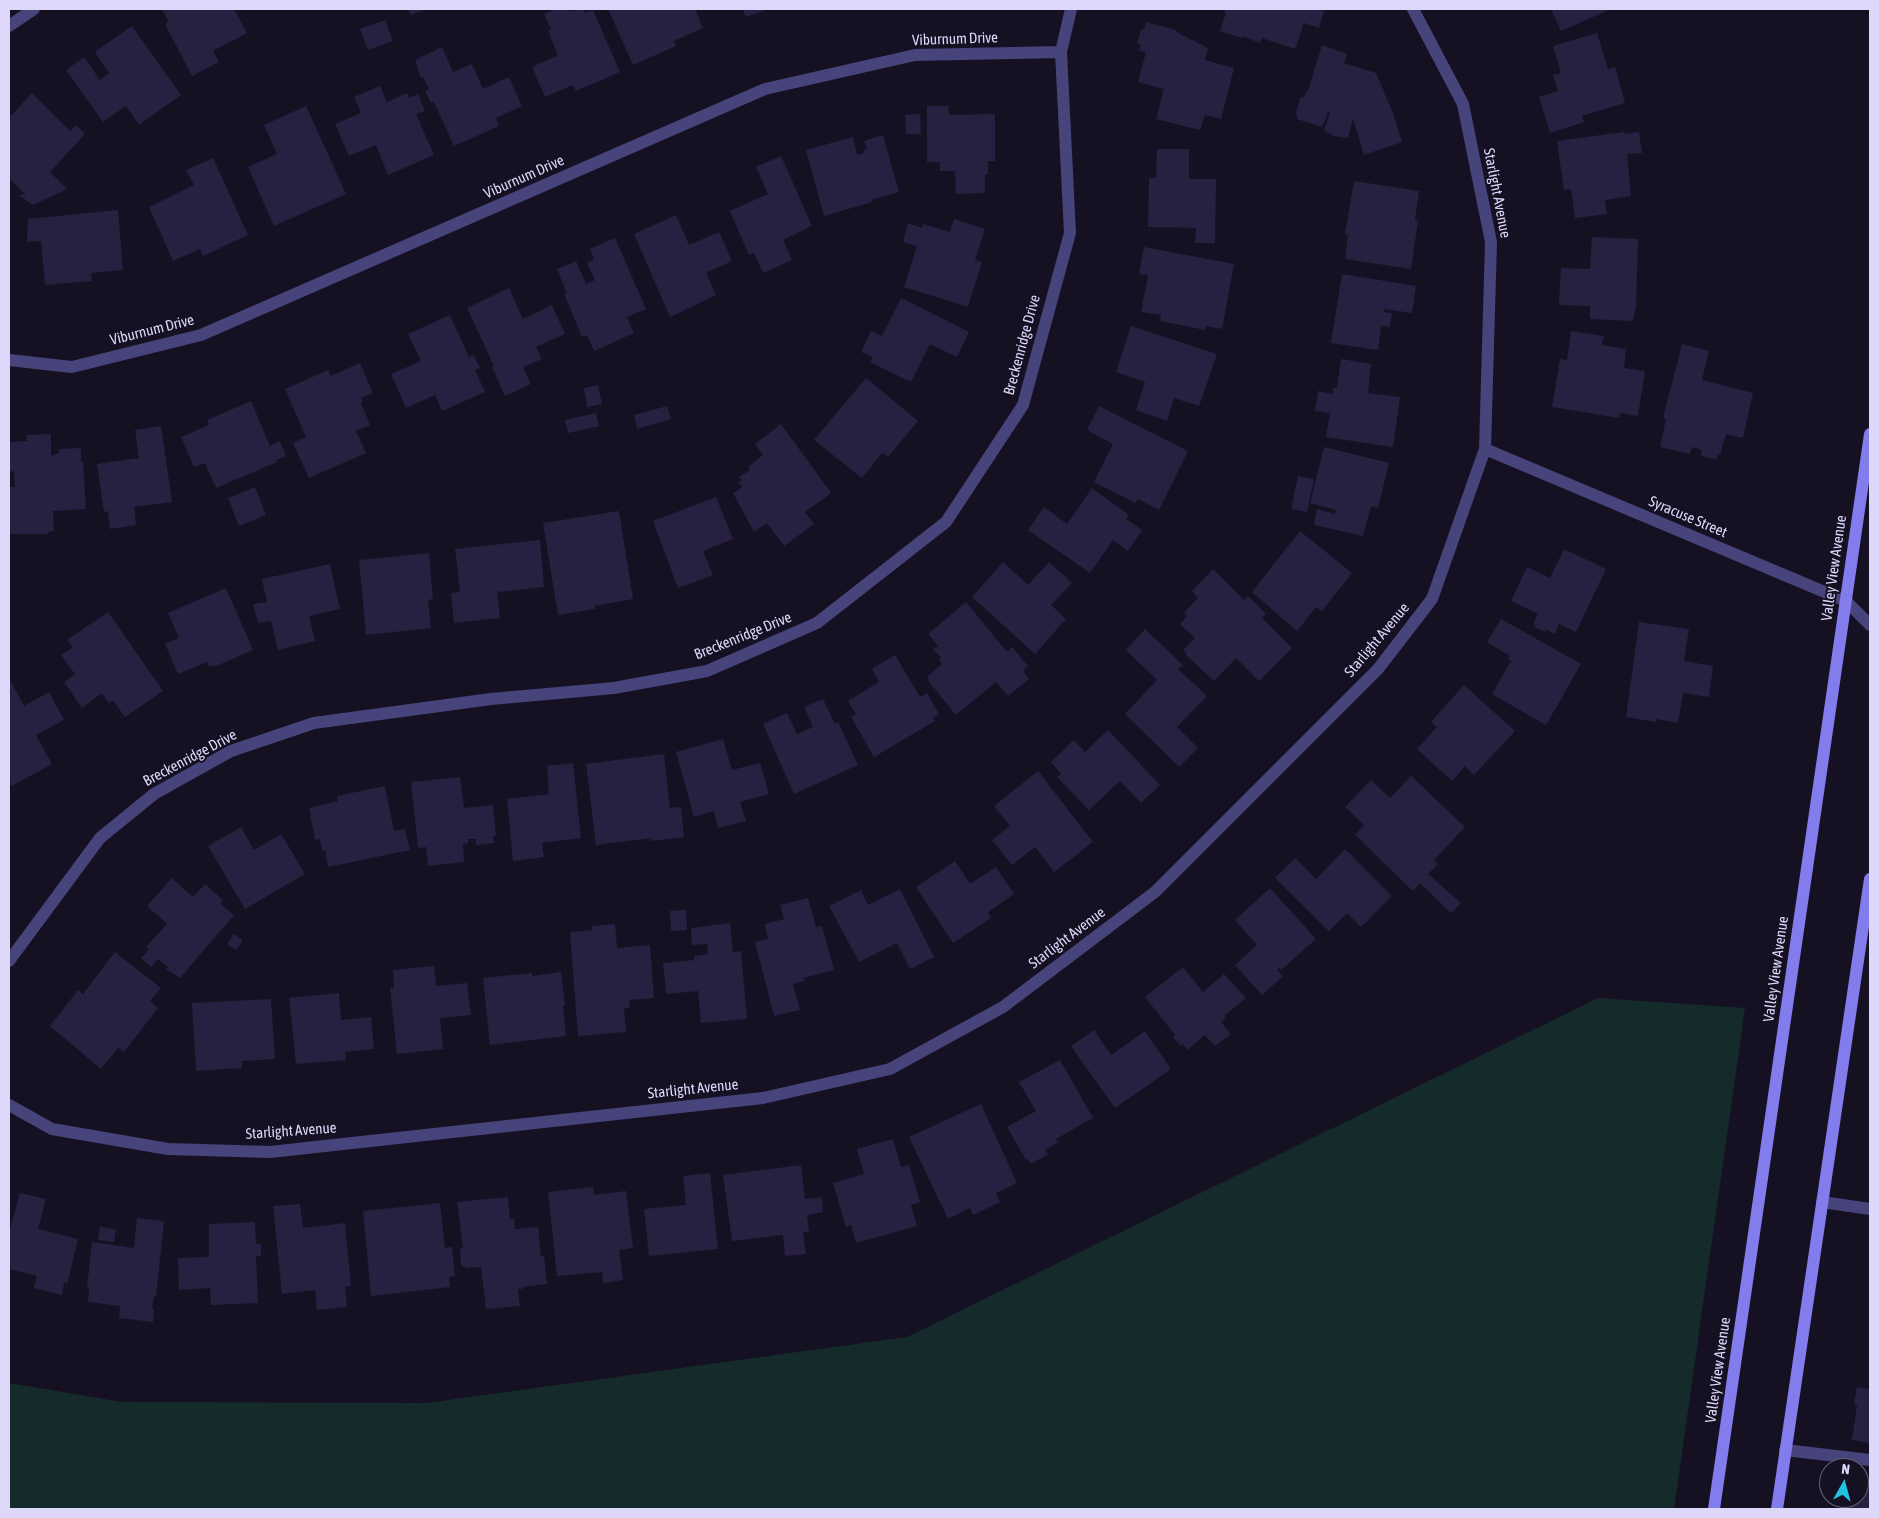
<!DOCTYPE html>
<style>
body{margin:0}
#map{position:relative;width:1879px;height:1518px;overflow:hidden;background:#151122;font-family:"Asap Condensed",sans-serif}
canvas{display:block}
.frame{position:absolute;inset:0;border:10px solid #ddd8fa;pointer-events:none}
.north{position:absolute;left:1819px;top:1458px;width:50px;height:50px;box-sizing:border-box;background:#151122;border:1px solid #656178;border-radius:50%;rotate:7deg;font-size:14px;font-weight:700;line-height:20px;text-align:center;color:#ddd8fa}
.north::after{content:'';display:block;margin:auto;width:18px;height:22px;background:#1fc4de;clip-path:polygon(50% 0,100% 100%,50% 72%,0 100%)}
</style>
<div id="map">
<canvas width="1879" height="1518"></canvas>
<div class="frame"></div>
<div class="north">N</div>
</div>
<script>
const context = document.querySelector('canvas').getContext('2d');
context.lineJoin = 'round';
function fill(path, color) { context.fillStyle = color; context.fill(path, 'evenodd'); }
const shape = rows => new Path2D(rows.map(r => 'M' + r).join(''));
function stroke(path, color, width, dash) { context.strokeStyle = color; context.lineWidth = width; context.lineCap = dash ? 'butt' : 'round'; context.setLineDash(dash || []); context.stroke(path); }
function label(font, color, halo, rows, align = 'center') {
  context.font = font + ' "Asap Condensed",sans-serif'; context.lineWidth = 4; context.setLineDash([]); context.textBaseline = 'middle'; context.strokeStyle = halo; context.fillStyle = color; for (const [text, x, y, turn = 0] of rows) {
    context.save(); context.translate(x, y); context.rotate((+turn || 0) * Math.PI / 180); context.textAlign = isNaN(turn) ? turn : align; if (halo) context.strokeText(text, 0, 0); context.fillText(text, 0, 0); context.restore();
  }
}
fill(shape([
 [1598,998,1745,1008,1674,1509,9,1509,9,1383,122,1402,426,1403,907,1337]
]), '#152b2b');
fill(shape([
 [162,9,234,9,247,33,213,51,219,62,192,76,165,24,169,22],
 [408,9,426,9,411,15],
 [555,9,568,9,569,11,583,9,585,13,593,10,620,72,576,91,573,85,545,97,532,67,558,55,548,31,551,29,544,14],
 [608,9,695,9,703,28,674,41,676,46,633,65],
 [743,9,768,9,746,17],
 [1221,9,1316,9,1324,11,1319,28,1304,23,1295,49,1262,38,1260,43,1242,36,1242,38,1220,31,1226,13,1224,13,1225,10],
 [1551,9,1611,9,1561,31],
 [385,20,393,41,368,50,360,29],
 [1146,22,1176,30,1176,32,1208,48,1205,60,1234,68,1221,119,1205,115,1200,130,1156,119,1164,89,1138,82,1146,52,1139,51,1141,44,1137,44,1141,29,1144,29],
 [132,26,181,95,139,125,126,106,103,122,66,70,84,57,100,80,109,73,95,52],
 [1597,33,1608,69,1615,67,1625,103,1582,116,1584,122,1550,133,1539,97,1558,91,1553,75,1561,73,1553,46],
 [1322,45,1347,54,1344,63,1376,73,1393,113,1402,142,1364,155,1353,119,1348,138,1334,136,1324,130,1330,113,1328,112,1322,127,1297,119,1298,116,1295,115,1301,97,1304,98,1306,91,1308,91],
 [442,47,453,72,472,64,483,89,509,77,522,106,496,118,499,126,454,146,434,102,431,103,425,91,429,89,423,77,421,78,415,60],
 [380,86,387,102,407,93,409,98,418,94,425,111,416,114,434,155,388,175,376,145,349,156,335,124,361,113,354,97],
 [32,93,70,131,76,125,85,134,50,172,67,189,33,205,19,195,25,194,9,178,9,118],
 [306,106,346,194,274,226,248,167,277,154,264,125],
 [927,106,948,106,949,115,995,114,995,161,988,161,988,174,985,175,985,193,956,194,955,171,940,171,940,162,927,162],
 [920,114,921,134,906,134,905,115],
 [1624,132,1624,134,1639,132,1642,153,1627,154,1631,196,1605,200,1607,214,1575,218,1571,189,1564,190,1557,141],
 [883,135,899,192,871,200,872,202,824,216,806,150,853,137,857,155,864,153,863,150,867,149,864,141],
 [1157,149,1189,149,1189,179,1216,179,1215,243,1195,243,1196,228,1148,227,1149,178,1156,178],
 [781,156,812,226,783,240,792,260,763,273,754,253,749,255,730,211,768,194,756,167],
 [213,158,248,235,203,256,200,249,173,261,149,207,194,185,186,170],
 [1354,181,1419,191,1415,220,1418,221,1411,269,1345,259,1348,235,1345,235],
 [118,210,123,270,91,273,92,281,45,285,41,241,27,242,28,219],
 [676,215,689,245,719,232,732,261,706,273,716,295,670,317,634,234],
 [954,219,985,229,975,260,982,262,968,307,904,287,917,246,903,242,908,223,922,228,923,224,950,232],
 [1592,237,1638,239,1636,307,1633,321,1590,319,1590,306,1559,305,1561,268,1590,269],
 [615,238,646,309,627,317,634,333,594,351,587,335,582,337,564,294,567,293,557,269,576,261,586,284,595,280,587,263,594,259,590,249],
 [1144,247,1234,264,1222,329,1206,326,1205,330,1160,321,1161,315,1141,312,1148,275,1139,274],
 [1342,274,1416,286,1412,313,1384,309,1384,312,1392,313,1390,327,1381,326,1378,350,1331,343],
 [509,288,523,319,552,305,565,334,536,347,542,359,523,367,531,384,505,396,492,367,494,366,467,308],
 [901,298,969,332,957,357,930,344,911,382,870,362,873,357,861,352,871,331,882,336],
 [450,315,469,357,474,355,480,368,475,370,485,392,442,411,435,395,406,408,391,374,421,361,408,334],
 [1131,326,1217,354,1199,406,1174,398,1167,421,1136,410,1145,382,1116,372],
 [1571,331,1604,336,1602,345,1626,349,1624,368,1645,371,1638,416,1620,413,1619,418,1552,407,1560,359,1567,360],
 [1682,344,1709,351,1702,380,1753,393,1743,438,1726,434,1720,455,1718,454,1716,460,1701,456,1702,450,1692,447,1690,454,1660,447,1666,419,1663,418],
 [1341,359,1371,364,1368,393,1400,397,1393,447,1326,437,1330,413,1315,411,1318,391,1333,394,1333,388,1337,388],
 [360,363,373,393,361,398,363,402,361,403,370,425,356,431,366,453,309,478,293,443,306,437,285,389,328,370,331,376],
 [866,378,918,421,888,457,882,453,862,478,814,440],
 [598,385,602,404,587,407,584,388],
 [251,401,270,446,280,441,286,456,276,460,277,462,216,488,205,463,194,467,181,437,209,425,207,420],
 [667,406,671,419,637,429,634,415],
 [1099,406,1188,451,1159,510,1138,499,1136,503,1094,482,1113,444,1087,430],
 [596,413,599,426,568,433,565,420],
 [781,424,831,493,805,512,814,524,784,546,767,523,754,532,733,493,742,487,739,482,742,480,739,477,750,470,748,467,763,455,755,444],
 [161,426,172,502,134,507,136,525,110,529,108,511,104,512,97,464,139,458,135,430],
 [51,434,51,456,59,453,59,449,81,448,81,462,83,462,86,509,53,511,54,531,48,532,49,534,9,534,9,487,15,487,14,471,9,472,9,442,27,441,26,435],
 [1324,447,1389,463,1378,508,1371,506,1363,536,1314,525,1317,509,1335,514,1336,510,1310,503],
 [1298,476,1314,479,1307,512,1291,509],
 [255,487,266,515,239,526,228,498],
 [1092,488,1129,515,1126,519,1142,530,1128,551,1113,540,1090,573,1028,530,1044,507,1067,524],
 [716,497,733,539,703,551,713,575,678,588,653,521],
 [619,511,633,599,594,606,595,609,558,615,543,523],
 [1300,531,1352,573,1322,611,1316,607,1297,631,1252,592],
 [540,540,544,587,497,592,500,618,454,623,451,593,460,592,455,549],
 [1564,549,1606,569,1576,632,1559,624,1555,634,1546,629,1545,632,1534,627,1536,625,1533,624,1538,614,1511,601,1527,567,1550,578],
 [429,553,433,599,428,600,431,628,366,635,359,560],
 [1003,562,1028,585,1049,562,1072,583,1051,605,1066,619,1035,654,972,597],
 [330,564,340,609,309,616,315,641,278,650,271,621,258,623,253,604,267,602,262,579],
 [1213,569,1244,600,1248,596,1266,614,1262,618,1292,648,1259,681,1236,658,1214,681,1186,655,1187,654,1183,650,1195,638,1180,624,1187,616,1184,613,1198,598,1192,591],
 [226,588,253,650,214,667,213,665,209,667,207,662,178,674,165,644,179,638,168,613],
 [966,602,1007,652,1012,647,1028,666,1023,671,1029,679,1008,696,996,682,956,715,929,682,928,676,942,664,939,660,941,658,933,649,938,646,928,634],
 [108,612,163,691,125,717,113,700,109,703,102,693,82,708,64,682,75,674,61,655,73,647,67,640],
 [1501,619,1581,664,1546,725,1492,694,1511,661,1508,659,1510,656,1487,642],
 [1639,622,1689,629,1684,661,1713,666,1709,697,1683,693,1678,723,1656,719,1656,722,1626,717],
 [1145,629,1183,665,1178,669,1207,696,1177,727,1198,748,1179,767,1125,714,1157,680,1126,650],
 [895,655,920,697,927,693,939,714,933,718,935,721,874,757,851,717,856,714,848,701,879,682,872,669],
 [9,678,24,706,49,692,64,720,36,735,52,764,12,786,9,780],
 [1464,685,1515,731,1474,775,1465,766,1452,781,1417,749,1437,727,1431,722],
 [823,699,835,724,838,722,858,765,794,794,763,724,787,713,797,734,813,727,804,707],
 [1108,730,1160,785,1141,803,1120,781,1089,810,1057,777,1061,774,1051,762,1074,740,1085,752],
 [723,739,732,770,760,763,769,794,740,802,746,821,718,828,714,811,694,817,676,752],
 [664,754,670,808,681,807,684,837,651,841,651,838,596,845,586,764],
 [573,763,581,838,542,843,544,857,513,861,507,799,549,794,547,766],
 [1038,771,1093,842,1054,872,1035,847,1012,865,992,840,1010,826,994,806],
 [1411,776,1465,827,1434,860,1438,864,1428,874,1461,903,1451,913,1420,883,1413,891,1355,835,1364,825,1345,807,1371,780,1390,798],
 [460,777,464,808,493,805,496,836,493,837,494,843,476,845,476,839,468,839,468,843,463,844,464,862,428,866,426,847,418,848,411,782],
 [385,786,394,831,405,829,410,850,328,867,325,850,322,851,320,839,315,840,309,808,338,801,337,796],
 [241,827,254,850,281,834,305,874,245,909,208,846],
 [1345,849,1392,896,1361,927,1347,913,1329,931,1275,878,1295,858,1316,879],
 [955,861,970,884,996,867,1014,894,988,912,991,918,953,943,916,887],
 [172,878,193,897,205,884,223,900,220,903,234,915,180,978,166,969,168,967,158,959,151,967,141,958,149,950,146,947,167,924,147,906],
 [1270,888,1316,939,1281,970,1280,967,1277,970,1283,976,1262,995,1235,965,1257,945,1235,920],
 [900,889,934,957,910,969,897,943,859,962,829,906,861,890,868,905],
 [808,898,816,927,822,926,834,970,804,978,805,981,793,984,800,1010,774,1016,755,942,768,939,765,924,784,919,780,905],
 [686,910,687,930,671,931,670,911],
 [730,923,733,952,741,951,747,1019,701,1023,698,991,666,994,663,963,694,960,694,956,708,954,707,944,692,945,691,928],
 [615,924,617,948,650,945,654,998,629,1000,630,1008,624,1008,626,1032,578,1036,570,932,592,930,592,926],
 [234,934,243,940,236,950,227,944],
 [115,952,161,988,150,1001,158,1008,124,1052,118,1048,101,1069,50,1026,78,990,83,994],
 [434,966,436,986,467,983,471,1015,440,1018,443,1049,397,1054,390,988,394,988,393,970],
 [1183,967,1203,992,1224,974,1246,998,1224,1016,1226,1018,1221,1022,1231,1034,1215,1046,1205,1035,1187,1050,1183,1044,1181,1046,1173,1037,1175,1035,1145,997],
 [561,972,565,1005,563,1006,566,1036,490,1045,483,978,532,973,532,976],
 [339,993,341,1020,371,1017,374,1049,345,1052,346,1060,296,1064,289,998],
 [271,999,275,1059,242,1061,242,1068,196,1071,192,1003],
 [1094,1030,1111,1055,1145,1031,1171,1069,1115,1108,1071,1046],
 [1060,1060,1093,1118,1056,1139,1058,1142,1045,1150,1048,1154,1031,1164,1028,1159,1026,1160,1007,1127,1036,1111,1019,1082],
 [981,1104,1017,1183,996,1193,1000,1202,973,1215,970,1208,948,1219,909,1137],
 [893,1139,901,1167,909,1165,920,1202,911,1205,917,1226,856,1243,851,1225,846,1227,833,1183,864,1174,857,1149],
 [801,1165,805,1199,822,1197,823,1212,807,1215,809,1232,803,1232,806,1254,785,1256,783,1235,732,1241,723,1175],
 [710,1173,718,1249,649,1256,644,1209,686,1205,683,1176],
 [593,1187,594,1195,626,1191,633,1248,619,1250,623,1280,603,1283,602,1272,557,1276,548,1192],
 [20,1193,46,1199,38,1229,78,1239,67,1284,64,1283,62,1295,34,1288,37,1276,9,1269,9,1233],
 [508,1197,510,1219,514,1219,515,1229,538,1227,541,1257,544,1256,547,1284,522,1287,522,1289,518,1289,520,1306,486,1309,481,1267,465,1268,465,1266,461,1266,460,1249,463,1248,457,1202],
 [440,1203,445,1248,452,1247,455,1276,449,1277,450,1287,371,1296,363,1211],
 [300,1204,303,1228,345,1223,351,1286,345,1287,347,1307,317,1310,315,1290,282,1294,273,1206],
 [137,1218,164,1221,156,1296,154,1296,152,1309,154,1309,153,1322,119,1318,120,1306,88,1302,89,1289,87,1288,92,1242,134,1248],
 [255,1222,256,1244,261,1244,261,1256,256,1256,258,1303,211,1305,210,1288,179,1290,178,1258,209,1257,209,1224],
 [100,1227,116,1229,114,1242,98,1240],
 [1857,1387,1870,1389,1870,1443,1852,1440,1857,1405,1854,1404],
 [1859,1477,1870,1479,1870,1509,1841,1509,1843,1498,1859,1498]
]), '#282041');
stroke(shape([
 [1822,1202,1870,1209],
 [1785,1450,1870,1460]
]), '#47437b', 12);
stroke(shape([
 [9,26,34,9],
 [9,360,72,367,201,335,765,89,915,55,1061,52],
 [1485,449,1846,601,1870,625],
 [9,961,100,838,154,794,231,751,314,723,491,699,614,688,707,671,817,623,946,522,1023,405,1070,233,1061,52,1071,9],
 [9,1105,52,1129,168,1149,270,1152,763,1098,890,1069,1003,1007,1155,892,1378,669,1432,599,1485,449,1491,242,1463,104,1413,9]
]), '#47437b', 12);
stroke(shape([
 [1714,1509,1870,434],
 [1777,1509,1870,879]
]), '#837ced', 12);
label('15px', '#ddd8fa', '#151122', [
 ["Viburnum Drive",955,39,-2],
 ["Viburnum Drive",524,177,-24],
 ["Starlight Avenue",1497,193,79],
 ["Viburnum Drive",152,330,-14],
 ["Breckenridge Drive",1022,345,-75],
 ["Syracuse Street",1688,517,23],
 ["Valley View Avenue",1834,568,-82],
 ["Breckenridge Drive",743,636,-22],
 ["Starlight Avenue",1377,640,-50],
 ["Breckenridge Drive",190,758,-28],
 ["Starlight Avenue",1067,938,-37],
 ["Valley View Avenue",1776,969,-82],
 ["Starlight Avenue",693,1089,-6],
 ["Starlight Avenue",291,1131,-4],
 ["Valley View Avenue",1718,1370,-82]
]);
</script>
